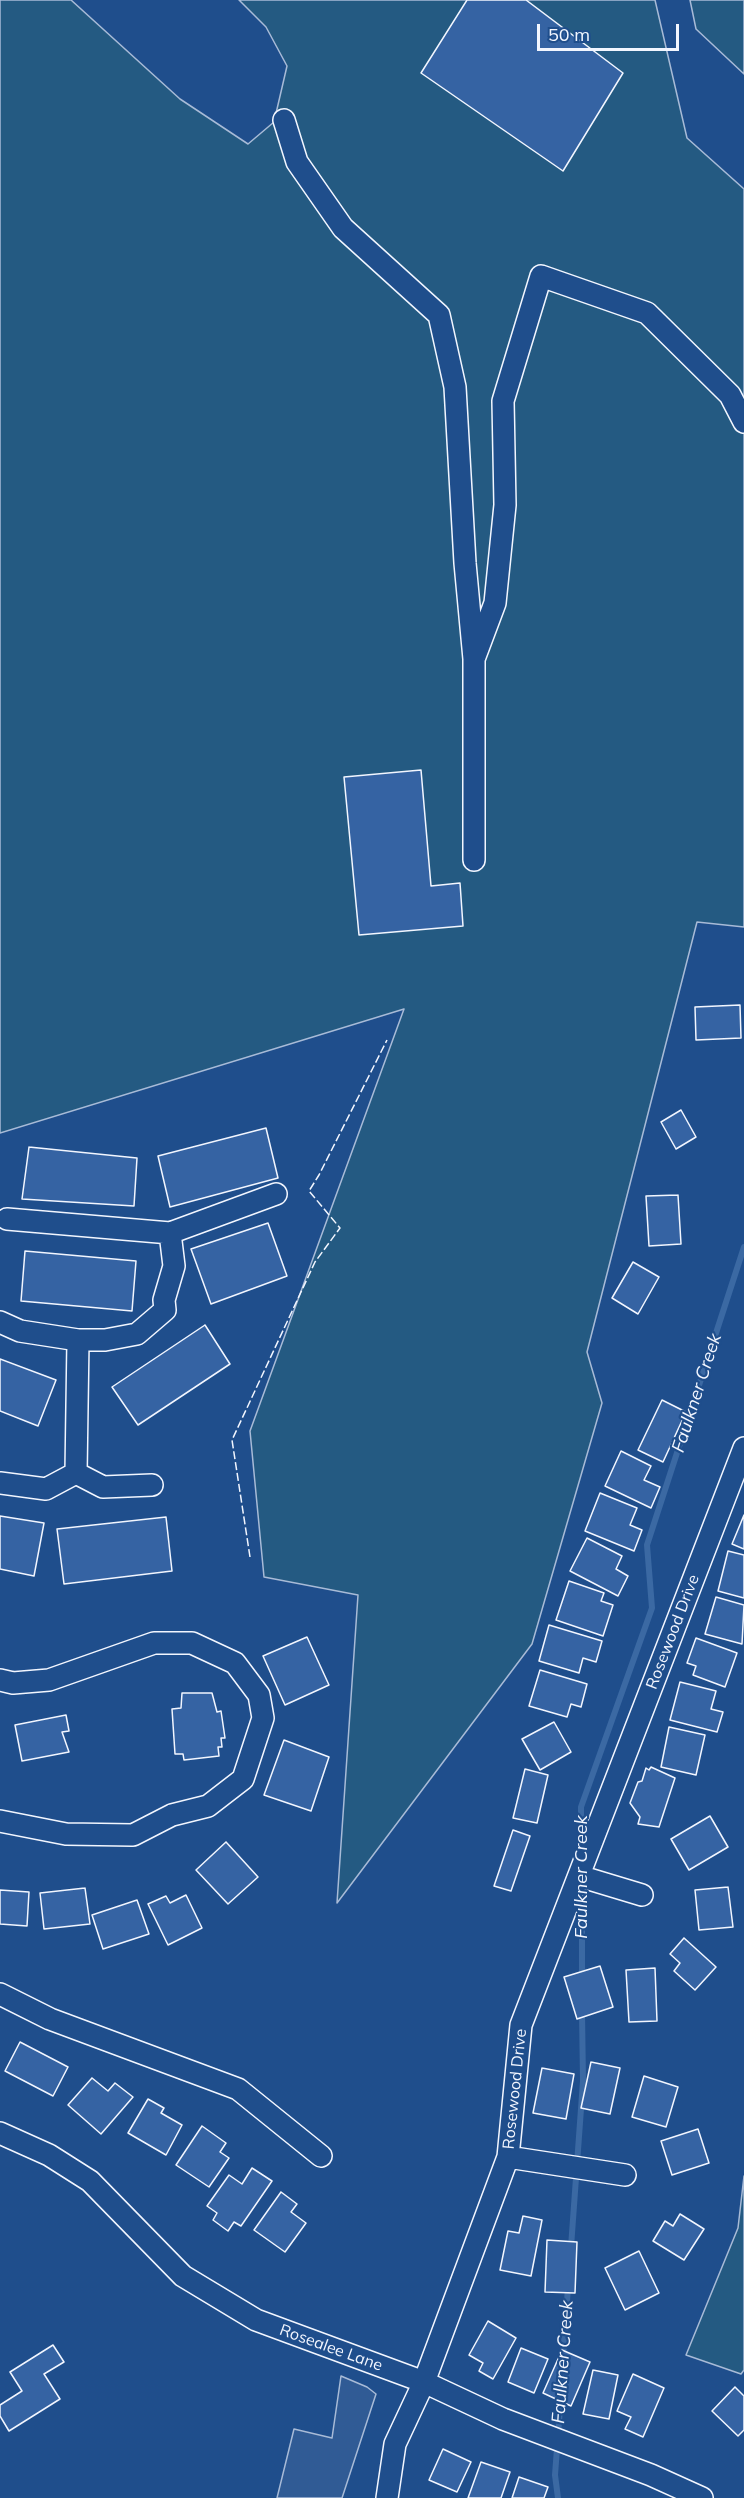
<!DOCTYPE html>
<style>
body{margin:0}
#map{position:relative;width:744px;height:2498px;overflow:hidden;background:#1f4e8c;font-family:Mulish,sans-serif}
canvas{display:block}
.scale{position:absolute;left:537px;top:24px;width:142px;height:27px;box-sizing:border-box;border:3px solid #f2f6ff;border-top:0;padding-left:8px;font-size:18px;line-height:21px;white-space:nowrap;color:#f2f6ff;-webkit-text-stroke:4px #1f4e8c;paint-order:stroke}
</style>
<div id="map">
<canvas width="744" height="2498"></canvas>
<div class="scale">50 m</div>
</div>
<script>
const context = document.querySelector('canvas').getContext('2d');
context.lineJoin = 'round';
function fill(path, color) { context.fillStyle = color; context.fill(path, 'evenodd'); }
const shape = rows => new Path2D(rows.map(r => 'M' + r).join(''));
function stroke(path, color, width, dash) { context.strokeStyle = color; context.lineWidth = width; context.lineCap = dash ? 'butt' : 'round'; context.setLineDash(dash || []); context.stroke(path); }
function label(font, color, halo, rows, align = 'center') {
  context.font = font + ' Mulish,sans-serif'; context.lineWidth = 4.5; context.setLineDash([]); context.textBaseline = 'middle'; context.strokeStyle = halo; context.fillStyle = color; for (const [text, x, y, turn = 0] of rows) {
    context.save(); context.translate(x, y); context.rotate((+turn || 0) * Math.PI / 180); context.textAlign = isNaN(turn) ? turn : align; if (halo) context.strokeText(text, 0, 0); context.fillText(text, 0, 0); context.restore();
  }
}
const green = shape([
 [0,0,71,0,180,99,248,144,274,122,287,66,266,27,239,0,655,0,687,138,744,189,744,927,697,922,587,1352,602,1403,532,1644,337,1903,358,1595,264,1577,250,1431,404,1009,0,1133,0,0],
 [690,0,744,0,744,74,696,29,690,0],
 [744,2176,744,2370,741,2374,686,2355,738,2228,744,2176]
]);
fill(green, '#245a82');
stroke(green, '#a8bbd7', 1.5);
const parking = shape([
 [341,2376,367,2387,376,2394,342,2498,277,2498,294,2429,332,2438,341,2376]
]);
fill(parking, '#305b95');
stroke(parking, '#a8bbd7', 1.5);
stroke(shape([
 [581,1846,581,1807,652,1608,647,1545,744,1247],
 [582,1892,582,1978],
 [571,2247,583,2081,582,2012],
 [563,2358,568,2287],
 [558,2498,555,2475,561,2395]
]), '#3b69a3', 6);
const building = shape([
 [467,0,526,0,623,73,563,171,421,73,467,0],
 [421,770,431,886,460,883,463,926,359,935,344,777,421,770],
 [740,1005,741,1038,696,1040,695,1007,740,1005],
 [681,1110,696,1137,676,1149,661,1122,681,1110],
 [266,1128,278,1178,170,1207,158,1156,266,1128],
 [29,1147,137,1158,134,1206,22,1199,29,1147],
 [678,1195,681,1244,649,1246,646,1196,678,1195],
 [268,1223,287,1276,211,1304,191,1249,268,1223],
 [25,1251,136,1261,132,1311,21,1301,25,1251],
 [633,1262,659,1277,638,1314,612,1298,633,1262],
 [205,1325,230,1364,138,1425,112,1387,205,1325],
 [0,1359,56,1380,38,1426,0,1411,0,1359],
 [662,1400,686,1412,663,1462,638,1450,662,1400],
 [621,1451,651,1466,644,1480,660,1487,651,1508,605,1486,621,1451],
 [600,1493,637,1508,630,1525,642,1530,634,1551,585,1531,600,1493],
 [744,1515,744,1549,732,1544,744,1515],
 [0,1516,44,1523,34,1576,0,1569,0,1516],
 [166,1517,172,1571,64,1584,57,1529,166,1517],
 [587,1538,622,1556,616,1569,628,1576,618,1596,570,1571,587,1538],
 [728,1551,744,1555,744,1598,718,1591,728,1551],
 [569,1581,604,1593,601,1601,613,1605,603,1636,556,1620,569,1581],
 [716,1597,744,1605,742,1644,705,1634,716,1597],
 [549,1625,602,1641,596,1662,583,1658,579,1673,539,1661,549,1625],
 [307,1637,329,1685,285,1705,263,1656,307,1637],
 [696,1638,737,1653,725,1687,693,1675,696,1666,687,1663,696,1638],
 [540,1670,587,1684,581,1707,571,1704,567,1717,529,1706,540,1670],
 [680,1682,716,1691,711,1709,723,1712,717,1732,670,1720,680,1682],
 [182,1693,212,1693,217,1712,221,1711,225,1738,221,1738,222,1747,218,1747,219,1756,184,1760,183,1754,175,1754,172,1709,181,1708,182,1693],
 [66,1715,69,1731,62,1732,69,1752,22,1761,15,1725,66,1715],
 [554,1722,571,1752,540,1770,522,1739,554,1722],
 [669,1727,705,1735,696,1775,661,1767,669,1727],
 [284,1740,329,1757,311,1811,264,1795,284,1740],
 [651,1767,675,1778,659,1827,638,1824,640,1817,630,1803,638,1782,642,1781,646,1768,649,1770,651,1767],
 [525,1769,548,1775,537,1823,513,1818,525,1769],
 [710,1816,728,1847,689,1870,671,1839,710,1816],
 [513,1830,530,1836,511,1891,494,1886,513,1830],
 [226,1842,258,1877,228,1904,196,1870,226,1842],
 [728,1887,733,1927,699,1930,695,1890,728,1887],
 [85,1888,90,1924,44,1929,40,1893,85,1888],
 [0,1890,29,1892,27,1926,0,1924,0,1890],
 [186,1895,202,1928,168,1945,148,1904,166,1896,170,1903,186,1895],
 [137,1900,149,1934,103,1949,92,1915,137,1900],
 [684,1938,716,1967,695,1990,674,1971,680,1963,670,1954,684,1938],
 [600,1966,613,2007,577,2019,564,1977,600,1966],
 [655,1968,657,2021,629,2022,626,1970,655,1968],
 [20,2042,68,2067,53,2096,5,2071,20,2042],
 [591,2062,620,2068,610,2114,581,2108,591,2062],
 [542,2068,574,2074,566,2119,533,2113,542,2068],
 [644,2076,678,2087,666,2127,632,2117,644,2076],
 [92,2078,108,2091,115,2083,133,2097,101,2134,68,2105,92,2078],
 [148,2099,164,2108,161,2113,182,2125,166,2155,128,2133,148,2099],
 [202,2126,226,2143,220,2152,229,2158,209,2187,176,2165,202,2126],
 [698,2129,709,2163,672,2175,661,2141,698,2129],
 [252,2168,272,2181,241,2226,234,2222,228,2231,213,2220,217,2213,207,2206,229,2175,242,2184,252,2168],
 [281,2192,297,2204,291,2212,306,2223,285,2252,254,2230,281,2192],
 [680,2214,704,2229,684,2260,653,2241,665,2221,673,2226,680,2214],
 [523,2216,542,2220,531,2276,500,2270,508,2231,519,2233,523,2216],
 [547,2240,577,2242,575,2293,545,2292,547,2240],
 [639,2251,659,2293,625,2310,605,2268,639,2251],
 [488,2321,516,2338,493,2379,479,2371,483,2363,469,2355,488,2321],
 [53,2345,64,2362,44,2374,60,2399,9,2431,0,2416,0,2405,22,2391,10,2372,53,2345],
 [521,2348,548,2359,534,2393,508,2382,521,2348],
 [562,2350,590,2362,571,2406,543,2393,562,2350],
 [593,2370,618,2375,609,2419,583,2414,593,2370],
 [633,2374,664,2388,643,2437,625,2429,631,2417,617,2411,633,2374],
 [735,2387,744,2396,744,2430,738,2436,712,2411,735,2387],
 [443,2449,471,2462,457,2492,429,2480,443,2449],
 [481,2462,510,2472,501,2498,468,2498,481,2462],
 [519,2477,548,2487,544,2498,512,2498,519,2477]
]);
fill(building, '#3563a3');
stroke(building, '#f2f6ff', 1.5);
const minor = shape([
 [284,120,297,162,343,228,439,315,455,387,465,563,474,659,495,603,505,505,503,401,541,276,647,313,730,395,744,422],
 [474,659,474,860],
 [7,1219,170,1233,276,1194],
 [0,1322,20,1331,78,1340,105,1340,137,1334,165,1310,164,1300,174,1266,170,1233],
 [76,1473,103,1487,152,1485],
 [0,1483,46,1489,76,1473,78,1340],
 [0,1680,13,1683,49,1680,154,1643,192,1643,235,1663,259,1695,263,1718,243,1779,208,1806,172,1815,133,1835,66,1834,0,1821],
 [579,1876,642,1895],
 [0,1994,50,2019,238,2089,321,2156],
 [0,2133,49,2155,90,2181,183,2276,256,2320,424,2382,503,2419,651,2475,702,2498],
 [508,2157,625,2175],
 [387,2498,395,2444,424,2382,508,2157,521,2025,744,1448]
]);
stroke(minor, '#f2f6ff', 24);
stroke(minor, '#1f4e8c', 21);
stroke(shape([
 [250,1557,232,1440,315,1262,340,1228,309,1191,319,1175,387,1040]
]), '#f2f6ff', 1.5, [8, 3]);
label('16px', '#f2f6ff', '#1f4e8c', [
 ["Rosewood Drive",673,1632,-69],
 ["Rosewood Drive",515,2089,-84],
 ["Rosealee Lane",331,2348,20]
]);
label('italic 18px', '#f2f6ff', '#1f4e8c', [
 ["Faulkner Creek",697,1393,-72],
 ["Faulkner Creek",582,1877,-90],
 ["Faulkner Creek",563,2362,-86]
]);
</script>
